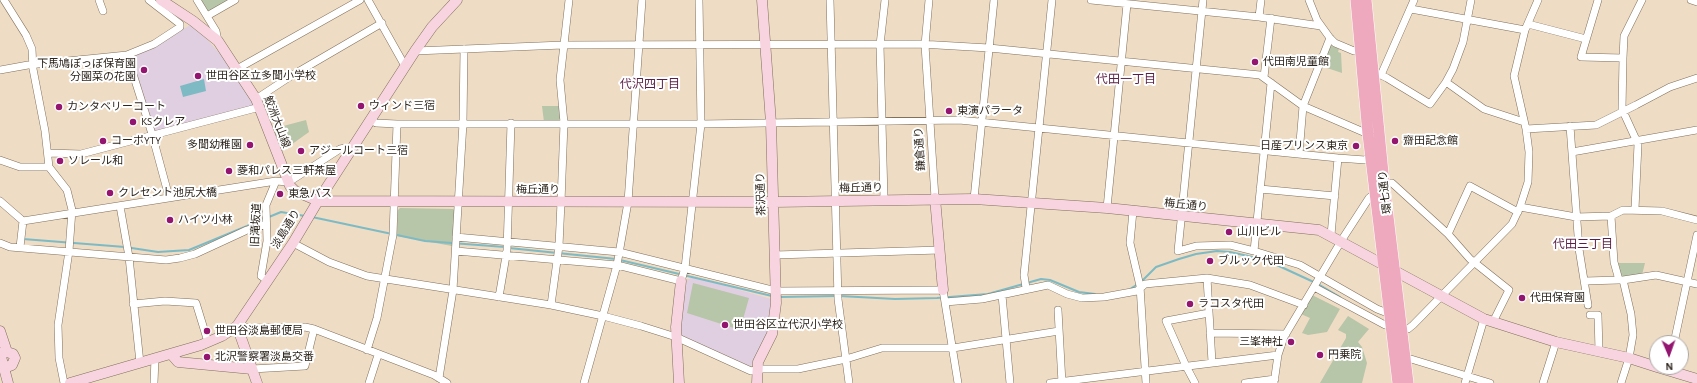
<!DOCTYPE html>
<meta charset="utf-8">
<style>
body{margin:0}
#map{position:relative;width:1697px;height:383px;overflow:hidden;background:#efdcc4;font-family:"Alegreya Sans",sans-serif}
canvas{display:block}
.north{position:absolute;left:1649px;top:335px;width:40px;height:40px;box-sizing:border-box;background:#fff;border:1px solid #aba8a4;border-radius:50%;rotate:178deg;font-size:11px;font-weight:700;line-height:16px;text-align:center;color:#2d251c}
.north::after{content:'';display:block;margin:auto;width:14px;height:18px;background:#931570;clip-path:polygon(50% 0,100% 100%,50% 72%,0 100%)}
</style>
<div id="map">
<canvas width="1697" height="383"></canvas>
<div class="north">N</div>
</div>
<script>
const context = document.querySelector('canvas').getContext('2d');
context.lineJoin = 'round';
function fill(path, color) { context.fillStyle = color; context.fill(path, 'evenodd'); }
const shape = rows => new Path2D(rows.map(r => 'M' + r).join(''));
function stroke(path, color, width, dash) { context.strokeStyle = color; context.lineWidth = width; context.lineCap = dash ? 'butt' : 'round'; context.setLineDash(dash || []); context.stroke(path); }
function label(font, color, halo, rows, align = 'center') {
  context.font = font + ' "Alegreya Sans","Noto Sans JP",sans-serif'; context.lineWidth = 4; context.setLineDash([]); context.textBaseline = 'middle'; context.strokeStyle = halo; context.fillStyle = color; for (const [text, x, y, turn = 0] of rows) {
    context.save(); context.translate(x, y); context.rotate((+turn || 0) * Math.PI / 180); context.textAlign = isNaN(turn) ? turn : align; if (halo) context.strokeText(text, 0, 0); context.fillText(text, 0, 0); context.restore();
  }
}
fill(shape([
 [190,25,206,38,235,71,254,104,253,107,156,131,153,129,131,56,155,47],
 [691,276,771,299,768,332,751,366,749,367,682,336,680,332,687,279,690,279]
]), '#e0cfe1');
fill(shape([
 [200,0,229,0,210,11,206,10],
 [1330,45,1339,49,1338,52,1341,53,1342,73,1321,66],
 [542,106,561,106,561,117,557,122,544,122],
 [306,120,309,132,281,152,272,129],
 [400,208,453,209,455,211,452,246,397,236,398,210],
 [1618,263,1645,263,1642,275,1622,279],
 [693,283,749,298,740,330,687,313],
 [1312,295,1340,309,1327,332,1308,335,1302,333,1310,318,1301,314],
 [1348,316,1369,329,1358,342,1362,347,1367,363,1362,383,1320,383,1346,338,1346,334,1338,330]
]), '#b7c5a9');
fill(shape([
 [204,79,206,91,183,97,180,86]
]), '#7dbac4');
stroke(shape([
 [312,217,425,241,505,247],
 [23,239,125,247,158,252,189,250,281,212,305,216],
 [509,248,616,259],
 [620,260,772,296],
 [1142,281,1156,267,1179,259,1196,254,1217,251,1230,252,1266,260,1318,284,1340,297],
 [1130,289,1138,284],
 [840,296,895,299,937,298,988,294,1041,279,1050,280,1079,292,1095,294],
 [780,297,836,296]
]), '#7dbac4', 2);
const street = shape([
 [4,0,26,35,32,49,33,69,45,131,49,167,67,190,72,210,69,251,58,325,59,358,64,383],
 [99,0,103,11],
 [197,0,216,31,218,41],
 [368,0,405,66],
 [830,0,838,299,849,383],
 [929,0,925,45,935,198],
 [1091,0,1259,17,1321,26],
 [1203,0,1178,251,1196,246,1230,245,1254,251,1300,265,1377,309,1390,314],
 [1309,0,1317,20,1330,38,1335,43,1354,51,1360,48],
 [1598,0,1581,57,1623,58],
 [1691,0,1697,2],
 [1411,9,1525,30],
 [207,16,235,0],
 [1259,17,1261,0],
 [1528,24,1586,39],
 [415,51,563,45,920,44,989,48,1260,75,1303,106,1368,134],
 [127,55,152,134,169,197],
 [237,69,360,0],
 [0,70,28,65,127,55,154,44,180,27,180,24,149,0],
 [1381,75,1414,0],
 [1373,76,1381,75,1387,78,1430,104,1446,82,1453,69,1463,42,1471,0],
 [1264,77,1271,18],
 [1446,82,1484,109,1524,122],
 [256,99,291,76,382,23],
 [371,120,376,123,397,124,701,124,959,120,1338,158,1365,160,1371,156],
 [1570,126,1579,249,1588,305],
 [1526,129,1596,125,1636,105,1670,87,1697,78],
 [1572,152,1697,130],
 [49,153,81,154,260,107],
 [1299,154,1303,106,1330,38],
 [0,160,20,167,49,167],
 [1384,183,1392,183,1448,234,1470,259,1509,290,1493,322],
 [1260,189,1335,196],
 [884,199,880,45,885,0],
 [974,199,994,0],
 [0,201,23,221,276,181],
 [120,206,129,257,140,363],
 [1520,207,1576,217,1611,216,1623,210,1662,211,1697,220],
 [1107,208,1127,4],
 [1635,209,1638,144,1622,109,1623,58,1624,36,1642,0],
 [1133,211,1130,243,1140,286,1146,383],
 [1611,216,1614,262,1619,280,1623,280,1631,314,1633,335,1629,358,1621,383],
 [1448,234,1470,186,1518,212],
 [1331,235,1338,158],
 [456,237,619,252,776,291,943,290,958,383],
 [0,243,10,247,166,260,180,258,195,254,247,230,266,224],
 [293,243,329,262,367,276,551,305,603,316,641,326,676,337,751,371,761,369,798,369,846,359,882,348,953,348,1059,331],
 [20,247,23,221],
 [456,251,617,265,681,281,685,268,701,124,699,0],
 [1254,251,1271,83],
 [775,255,940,250],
 [1207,278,1212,362],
 [1623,280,1656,275,1697,284],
 [268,281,261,276,267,241,266,205,276,181,288,182,292,180,340,149,345,148,351,151],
 [1585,281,1619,280],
 [1314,287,1385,325,1392,326],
 [1026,288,1024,275,1052,0],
 [1002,295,1010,383],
 [499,297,507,250,511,123],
 [945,302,982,299,1048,285,1067,294,1082,298,1104,297,1137,291,1145,284,1207,278,1250,285,1304,305],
 [133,304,165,301,196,303,208,342],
 [551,305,559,246,561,202,564,123,560,80,569,0],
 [1058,310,1062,383],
 [1590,315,1598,315,1599,351],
 [237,326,249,328,305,327,314,329,434,375,447,383],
 [1401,329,1408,329,1413,325,1512,224,1520,207,1528,182,1529,152,1526,129,1514,76,1525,30,1538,0],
 [1210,333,1286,334],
 [1674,343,1697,235],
 [367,350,377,318,393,235,397,124],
 [1405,360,1411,359,1490,383],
 [252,369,305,366,314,329],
 [439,378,453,290,463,123,464,49],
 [154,383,155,358],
 [369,383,378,355],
 [584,383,617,265,628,202,642,0],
 [1050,383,1278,355],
 [1195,383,1186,366,1166,321,1209,313],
 [1245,383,1275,379],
 [1274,383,1278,355,1284,337,1343,238,1369,198,1375,193],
 [1465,383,1484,319],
 [1543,383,1556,342]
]);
const secondary = shape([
 [161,0,193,21,218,41,256,99,290,186,295,191,318,201,774,202,974,199,1107,208,1319,230,1484,319,1556,342,1629,358,1657,367],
 [935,198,943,290],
 [237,326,257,383],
 [0,331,7,352,13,354,15,358,12,365,4,368],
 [0,353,8,383],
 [171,354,178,362,252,369],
 [1657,367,1697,379],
 [70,383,201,345,222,336,237,326,293,243,318,201,415,51,432,27,457,0],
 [679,383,676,327,681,281],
 [757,383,758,362,772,334,776,303,771,123,762,0]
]);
const primary = shape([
 [1356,0,1368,134,1398,383],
 [1366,0,1384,183,1408,383]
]);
stroke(street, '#81705a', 8);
stroke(secondary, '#81705a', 11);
stroke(primary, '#fff', 12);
stroke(street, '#fff', 7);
stroke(secondary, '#f7d4df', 10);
stroke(primary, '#efa9bf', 11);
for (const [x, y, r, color] of [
 [1255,62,4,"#931570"],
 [144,70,4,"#931570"],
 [198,76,4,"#931570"],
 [361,106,4,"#931570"],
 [59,107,4,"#931570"],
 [949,111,4,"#931570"],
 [133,122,4,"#931570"],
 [103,141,4,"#931570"],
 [1395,141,4,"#931570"],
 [250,145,4,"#931570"],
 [1356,146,4,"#931570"],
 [301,151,4,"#931570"],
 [60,161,4,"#931570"],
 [229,171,4,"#931570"],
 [110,193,4,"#931570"],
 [280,194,4,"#931570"],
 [170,220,4,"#931570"],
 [1229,232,4,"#931570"],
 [1210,261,4,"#931570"],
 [1522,298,4,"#931570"],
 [1190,304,4,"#931570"],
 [725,325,4,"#931570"],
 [207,331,4,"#931570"],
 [1291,342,4,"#931570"],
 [1320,355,4,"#931570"],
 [207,357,4,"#931570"]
]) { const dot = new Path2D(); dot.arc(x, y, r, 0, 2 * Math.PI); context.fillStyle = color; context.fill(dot); stroke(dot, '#fff', 1.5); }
label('11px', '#2d251c', '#fff', [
 ["代田南児童館",1263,62],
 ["下馬鳩ぽっぽ保育園",136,64,"right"],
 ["分園菜の花園",136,77,"right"],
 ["世田谷区立多聞小学校",206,76],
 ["ウィンド三宿",369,106],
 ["カンタベリーコート",67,107],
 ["東演パラータ",957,111],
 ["KSクレア",141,122],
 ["コーポYTY",111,141],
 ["齋田記念館",1403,141],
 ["多聞幼稚園",242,145,"right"],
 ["日産プリンス東京",1348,146,"right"],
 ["アジールコート三宿",309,151],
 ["ソレール和",68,161],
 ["菱和パレス三軒茶屋",237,171],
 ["クレセント池尻大橋",118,193],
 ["東急バス",288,194],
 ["ハイツ小林",178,220],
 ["山川ビル",1237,232],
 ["ブルック代田",1218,261],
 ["代田保育園",1530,298],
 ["ラコスタ代田",1198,304],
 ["世田谷区立代沢小学校",733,325],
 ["世田谷淡島郵便局",215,331],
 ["三峯神社",1283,342,"right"],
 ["円乗院",1328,355],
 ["北沢警察署淡島交番",215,357]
], 'left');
label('11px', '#2d251c', '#fff', [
 ["鮫洲大山線",277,122,69],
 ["鎌倉通り",920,149,-94],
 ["梅丘通り",861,188,-1],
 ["梅丘通り",538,190],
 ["環七通り",1385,192,-97],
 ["茶沢通り",761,194,-92],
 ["梅丘通り",1186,205,6],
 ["旧滝坂道",256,225,-87],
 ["淡島通り",286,229,-58]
]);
label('12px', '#5a1f46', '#fff', [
 ["代田一丁目",1126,79],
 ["代沢四丁目",650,84],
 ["代田三丁目",1583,244]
]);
</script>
